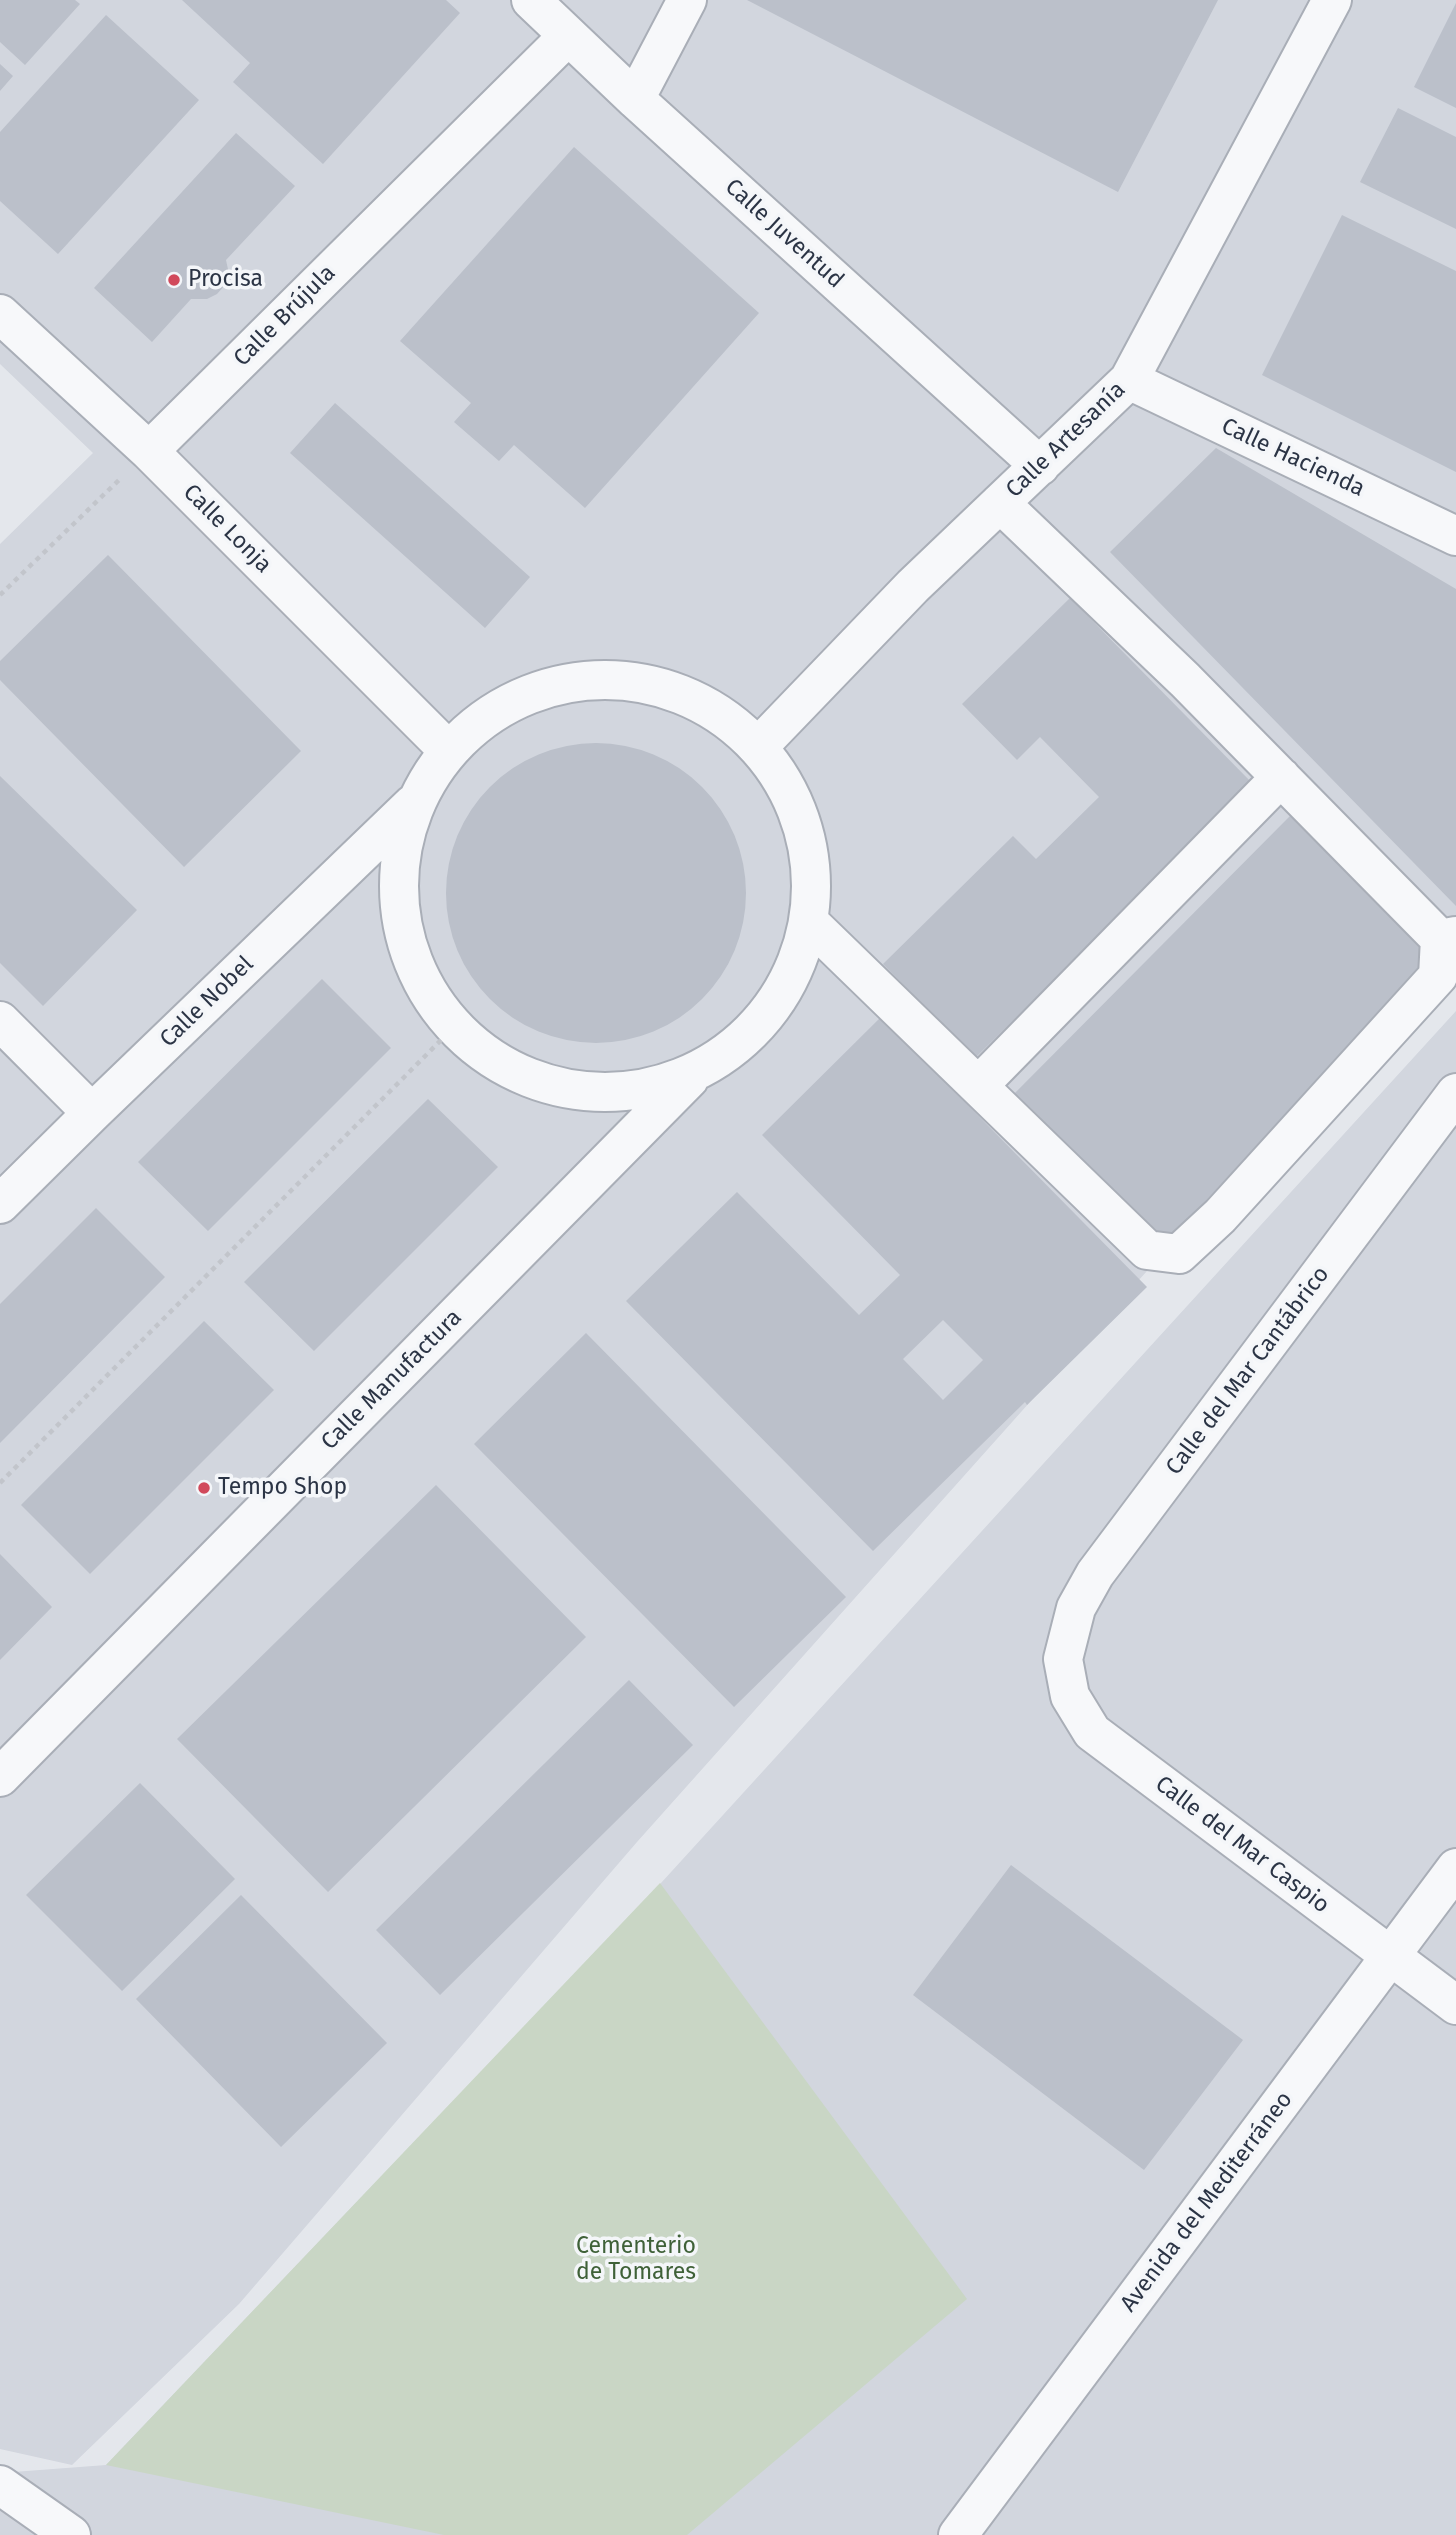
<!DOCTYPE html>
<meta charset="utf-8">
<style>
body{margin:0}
canvas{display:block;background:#e4e7ec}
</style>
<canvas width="1456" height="2535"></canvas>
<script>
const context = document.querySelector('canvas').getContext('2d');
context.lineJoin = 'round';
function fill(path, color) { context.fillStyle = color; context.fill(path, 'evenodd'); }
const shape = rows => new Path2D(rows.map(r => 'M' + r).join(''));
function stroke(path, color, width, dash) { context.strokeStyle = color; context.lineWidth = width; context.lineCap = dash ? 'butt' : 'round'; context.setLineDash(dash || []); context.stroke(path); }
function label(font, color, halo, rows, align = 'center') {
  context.font = font + ' "Fira Sans",sans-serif'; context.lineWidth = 7; context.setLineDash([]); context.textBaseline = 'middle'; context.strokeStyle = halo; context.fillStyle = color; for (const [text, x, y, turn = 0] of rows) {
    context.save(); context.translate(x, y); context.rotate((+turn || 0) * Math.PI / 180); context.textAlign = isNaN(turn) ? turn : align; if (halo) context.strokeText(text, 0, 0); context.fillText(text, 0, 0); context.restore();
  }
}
fill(shape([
 [0,0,1456,0,1456,925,637,1842,239,2304,72,2465,0,2449,0,544,93,453,0,364],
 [1456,1011,1456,2535,0,2535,0,2473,106,2465,661,1883]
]), '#d2d6de');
fill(shape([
 [660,1883,967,2299,687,2535,444,2535,106,2465]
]), '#c9d6c5');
fill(shape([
 [0,0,75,0,80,4,25,65,0,42],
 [182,0,446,0,460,13,323,164,233,82,250,63],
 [747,0,1218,0,1118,192],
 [1456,3,1456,108,1414,87],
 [106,15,199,100,58,254,0,201,0,132],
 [0,64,13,76,0,91],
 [1398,108,1456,137,1456,229,1360,182],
 [236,133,295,186,226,260,229,274,225,285,217,294,207,299,191,299,152,342,94,288],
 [574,147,759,313,585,508,514,445,499,461,454,422,471,403,400,341],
 [1342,215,1456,271,1456,472,1262,375],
 [335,403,530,577,485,628,290,453],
 [1216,448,1456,589,1456,906,1110,552],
 [108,555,301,751,184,867,0,680,0,661],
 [1070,598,1253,784,975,1058,883,964,1013,836,1036,859,1099,797,1040,737,1017,760,962,704],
 '446 893a150 150 0 1 1 300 0a150 150 0 1 1-300 0Z',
 [0,776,137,910,43,1006,0,963],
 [1290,816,1430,958,1165,1245,1011,1097],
 [322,979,391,1048,208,1231,138,1162],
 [881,1017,1147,1287,1027,1405,1025,1402,873,1551,626,1301,737,1192,859,1315,900,1275,762,1135],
 [943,1320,983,1360,943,1400,903,1359],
 [428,1099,498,1167,314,1351,244,1282],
 [96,1208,165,1277,0,1443,0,1304],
 [204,1321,274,1390,90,1574,21,1505],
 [586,1333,846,1597,734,1707,474,1444],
 [436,1485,586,1637,328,1892,177,1739],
 [0,1554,52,1607,0,1660],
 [629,1680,693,1745,440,1995,376,1930],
 [140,1783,235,1879,122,1991,26,1895],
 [1011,1865,1243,2040,1144,2170,913,1995],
 [241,1895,387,2043,281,2147,136,1999]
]), '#bbc0ca');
const minor = shape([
 [531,0,635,99,1040,466],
 [635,99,687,0],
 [0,314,149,451,448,750],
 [1129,380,1456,536],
 [149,451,568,36],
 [1000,503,1185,680,1440,939,1456,936],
 '399 886a206 206 0 1 1 412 0a206 206 0 1 1-412 0Z',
 [759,746,913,586,1129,380,1332,0],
 [809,922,1147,1250,1179,1254,1220,1216,1438,976,1440,939],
 [0,1021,92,1113],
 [979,1085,1281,777],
 [1456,1093,1095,1574,1076,1608,1063,1659,1070,1696,1092,1732,1456,2005],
 [0,1204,92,1113,413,804],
 [0,1777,689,1079],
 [0,2485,71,2535],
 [958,2535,1456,1868]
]);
stroke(minor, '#a9aeb7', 42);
stroke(shape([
 [0,595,120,479],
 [0,1483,453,1028]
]), '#c2c5cb', 4.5, [5, 5]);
stroke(minor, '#f7f8fa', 38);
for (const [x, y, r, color] of [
 [174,280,7,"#d1495b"],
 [204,1488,7,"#d1495b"]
]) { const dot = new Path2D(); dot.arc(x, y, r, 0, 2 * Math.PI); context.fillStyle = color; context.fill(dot); stroke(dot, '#f4f6f9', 2.5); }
label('23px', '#2b3445', '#f4f6f9', [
 ["Calle Juventud",784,234,42],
 ["Calle Brújula",285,316,-45],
 ["Calle Artesanía",1066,440,-44],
 ["Calle Hacienda",1293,458,25],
 ["Calle Lonja",227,529,45],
 ["Calle Nobel",207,1002,-44],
 ["Calle del Mar Cantábrico",1248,1371,-53],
 ["Calle Manufactura",392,1380,-45],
 ["Calle del Mar Caspio",1242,1845,37],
 ["Avenida del Mediterráneo",1207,2202,-53]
]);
label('23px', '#2b3445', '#f4f6f9', [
 ["Procisa",188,280],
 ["Tempo Shop",218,1488]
], 'left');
label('23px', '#3f6138', '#f4f6f9', [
 ["Cementerio",636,2247],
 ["de Tomares",636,2273]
]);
</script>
